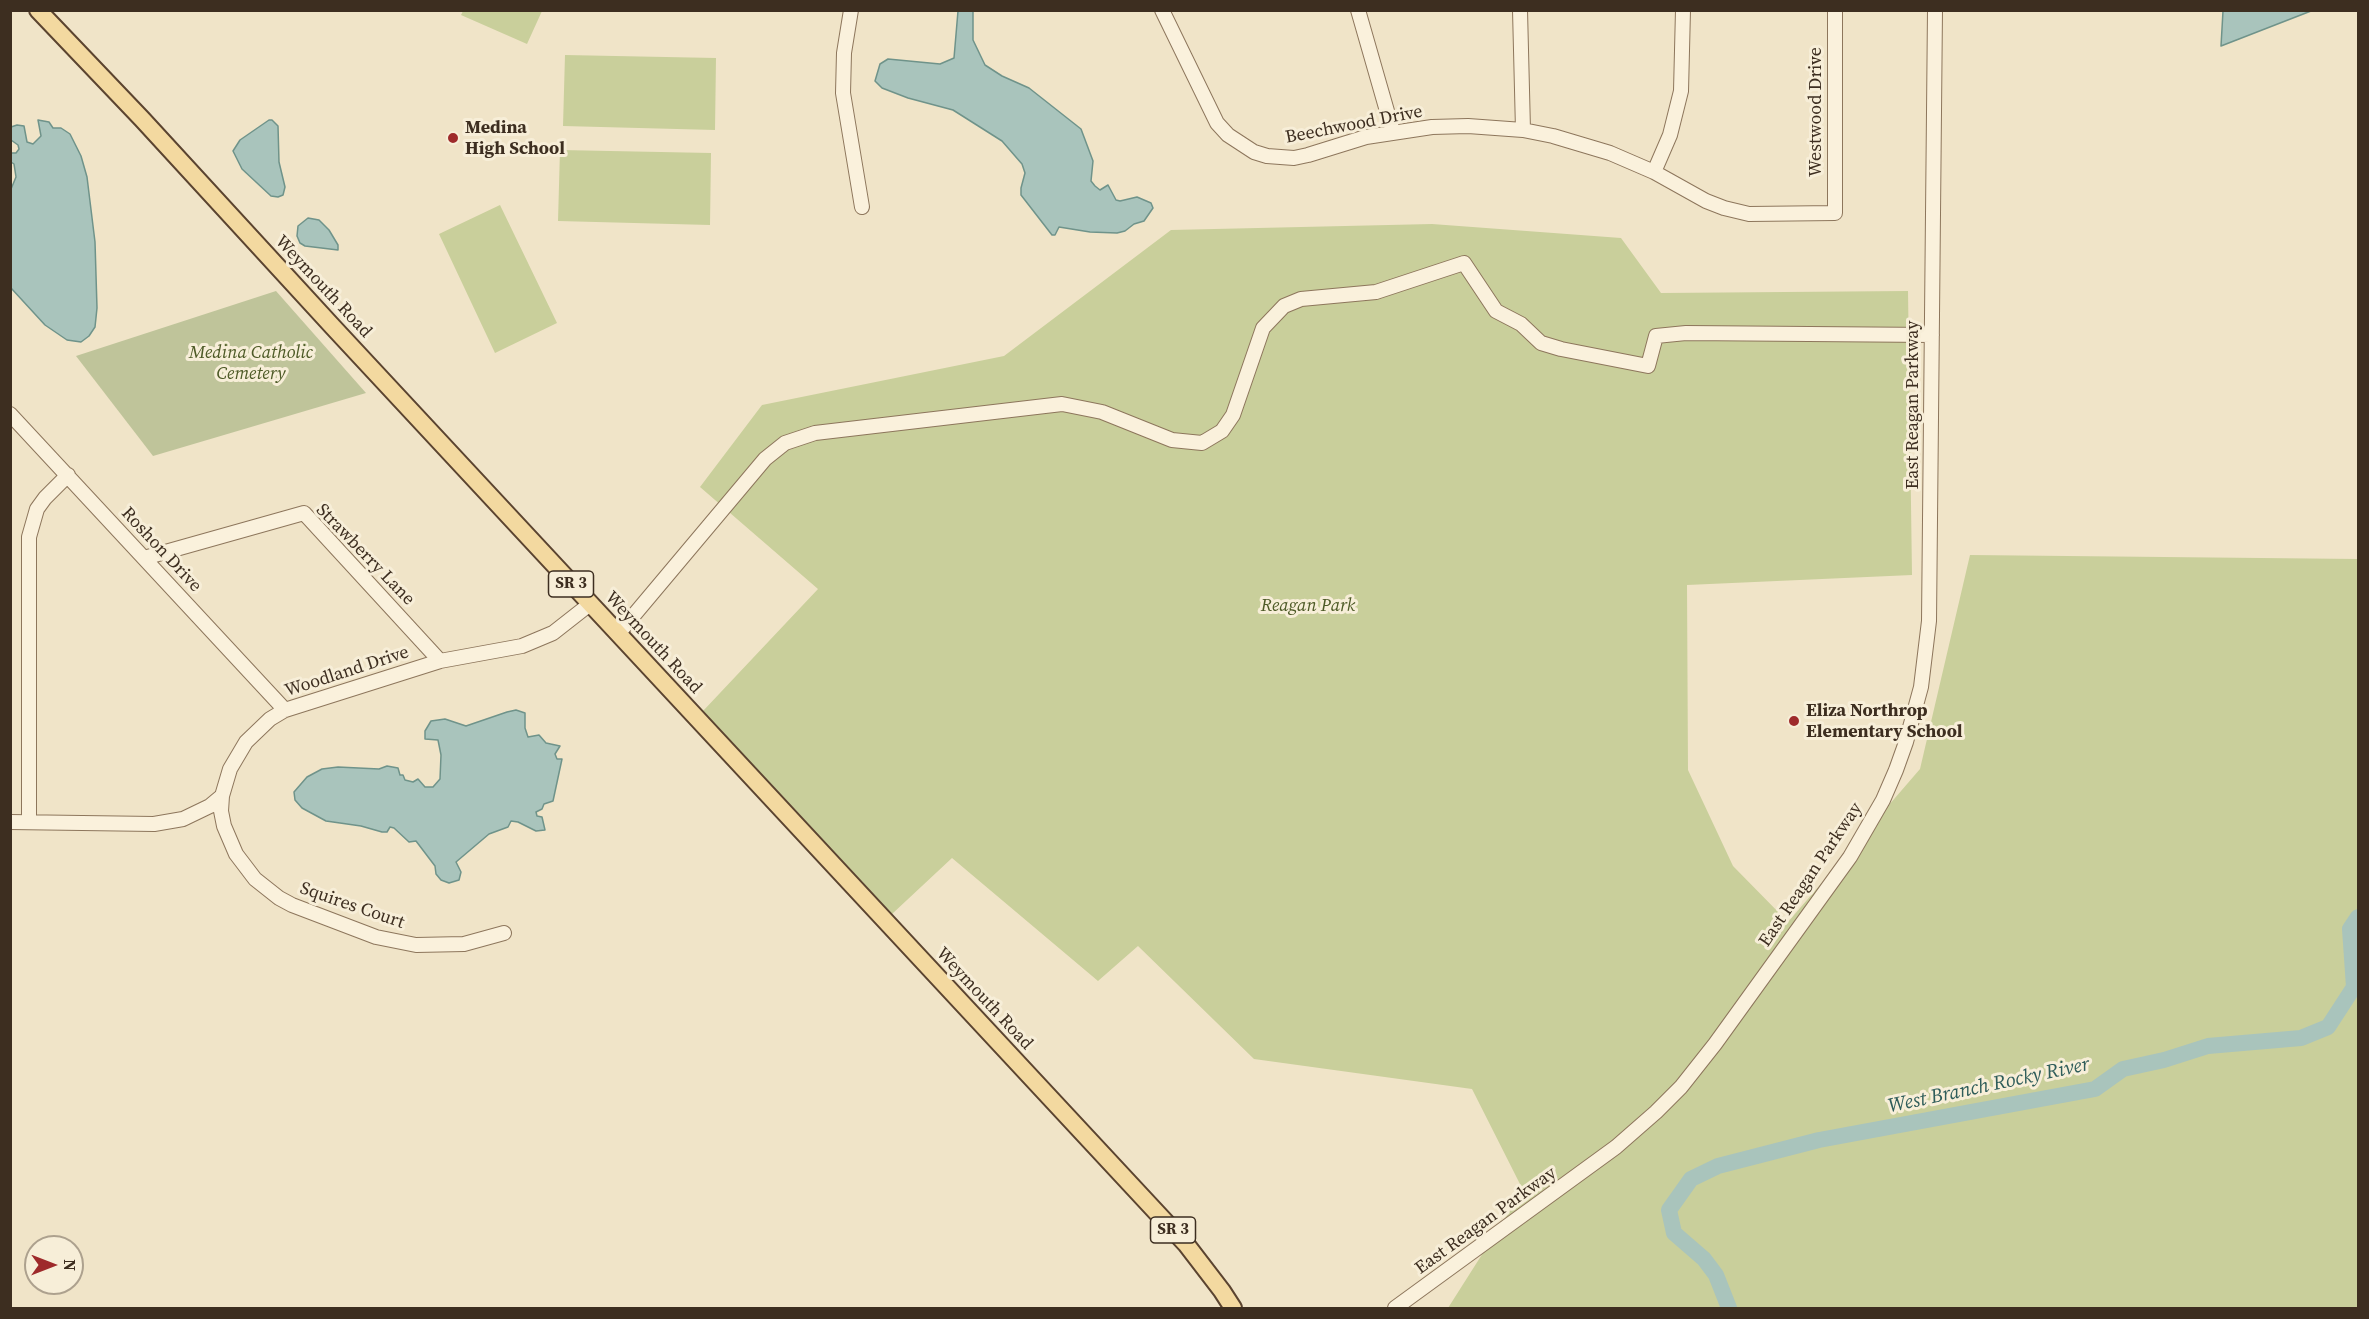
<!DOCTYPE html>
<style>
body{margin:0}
#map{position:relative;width:2369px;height:1319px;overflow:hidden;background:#f0e4c8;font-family:"Source Serif 4",serif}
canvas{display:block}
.frame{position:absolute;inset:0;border:12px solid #3d2e20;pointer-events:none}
.north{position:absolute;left:24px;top:1235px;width:60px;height:60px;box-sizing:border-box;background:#f7eed8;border:2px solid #ada18e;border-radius:50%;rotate:90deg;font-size:16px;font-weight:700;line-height:24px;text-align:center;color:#3d2e20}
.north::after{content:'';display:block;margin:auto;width:21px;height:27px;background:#9e2a2b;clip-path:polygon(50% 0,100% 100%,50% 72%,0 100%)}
</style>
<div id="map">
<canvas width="2369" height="1319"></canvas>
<div class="frame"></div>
<div class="north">N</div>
</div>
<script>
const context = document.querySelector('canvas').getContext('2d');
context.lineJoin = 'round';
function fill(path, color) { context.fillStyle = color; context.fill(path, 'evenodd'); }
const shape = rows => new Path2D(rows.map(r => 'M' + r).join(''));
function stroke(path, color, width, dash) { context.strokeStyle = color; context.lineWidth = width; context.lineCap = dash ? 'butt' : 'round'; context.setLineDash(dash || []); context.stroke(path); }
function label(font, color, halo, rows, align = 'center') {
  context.font = font + ' "Source Serif 4",serif'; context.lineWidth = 6; context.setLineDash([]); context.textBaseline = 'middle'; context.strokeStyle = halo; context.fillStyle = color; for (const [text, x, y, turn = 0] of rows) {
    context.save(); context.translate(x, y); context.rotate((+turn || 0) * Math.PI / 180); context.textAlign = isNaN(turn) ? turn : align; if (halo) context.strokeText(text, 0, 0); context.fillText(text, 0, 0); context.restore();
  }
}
fill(shape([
 [463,11,463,10,542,11,527,44,461,15],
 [565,55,716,58,715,130,563,126],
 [560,150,711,153,710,225,558,221],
 [500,205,557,323,495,353,439,234],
 [1432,224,1621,238,1661,293,1908,291,1912,575,1687,585,1688,770,1733,866,1788,922,1920,769,1970,555,2358,559,2358,1308,1448,1308,1523,1190,1472,1089,1254,1059,1138,946,1098,981,952,858,892,914,703,711,818,589,700,487,762,405,1004,356,1171,230]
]), '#c9cf9b');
fill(shape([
 [276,291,366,393,153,456,76,356]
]), '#bfc49a');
const water = shape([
 [958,11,973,11,973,40,985,65,1002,76,1029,88,1081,129,1093,161,1091,181,1095,186,1100,190,1108,185,1116,200,1120,201,1137,197,1151,203,1153,208,1144,221,1134,224,1125,231,1117,233,1090,232,1059,227,1055,235,1052,235,1021,195,1021,188,1025,173,1022,164,1002,141,953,110,908,98,882,88,875,81,880,64,888,59,940,64,954,58,958,11],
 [2223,11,2223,10,2311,11,2221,46,2223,11],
 [38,120,49,122,53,128,61,128,70,134,81,156,87,177,95,242,97,308,95,327,89,336,81,342,67,340,45,325,11,288,11,189,16,177,14,164,11,162,11,153,16,153,19,149,18,145,11,140,11,127,17,125,24,126,27,142,33,144,41,136,38,120],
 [269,120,272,120,278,126,279,162,285,187,283,195,278,197,271,196,242,169,233,151,240,140,269,120],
 [308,218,319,220,329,230,338,245,338,250,305,246,300,243,297,236,298,226,308,218],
 [516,710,525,713,525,728,528,737,539,735,546,743,560,746,555,754,557,759,562,759,553,801,544,804,542,809,536,812,537,816,542,817,545,830,536,831,518,822,511,821,508,827,489,834,456,862,461,872,459,880,449,883,441,880,436,874,435,866,416,841,409,842,394,828,390,827,387,832,382,832,361,826,326,821,302,808,295,800,294,792,307,777,322,769,338,767,379,769,387,766,398,768,400,775,403,775,405,780,413,782,418,779,425,787,433,787,440,779,441,755,438,740,425,739,425,731,431,721,445,719,466,726,507,712,516,710]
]);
fill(water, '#a9c4bc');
stroke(water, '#6f938a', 1.5);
stroke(shape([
 [1729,1308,1716,1275,1704,1259,1674,1233,1669,1210,1691,1179,1718,1166,1819,1140,2095,1089,2123,1069,2164,1060,2208,1046,2301,1038,2328,1027,2354,987,2350,929,2358,917]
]), '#a9c4bc', 16);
const minor = shape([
 [851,10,844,53,843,93,862,207],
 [1162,10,1217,123,1228,135,1254,152,1267,156,1294,158,1308,155,1366,137,1432,127,1468,126,1523,130,1553,136,1610,153,1654,172,1706,201,1724,208,1749,214,1835,213,1835,10],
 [1358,10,1393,132],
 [1520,10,1523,130],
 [1654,172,1670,135,1681,91,1683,10],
 [10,414,285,710],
 [144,558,304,513,440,661],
 [618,634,765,459,785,443,815,433,1062,404,1102,412,1172,440,1202,443,1222,431,1233,415,1263,328,1284,306,1301,299,1376,292,1464,263,1496,311,1521,324,1541,343,1561,349,1648,366,1656,336,1686,333,1932,335],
 [222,796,221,811,224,826,236,854,255,879,279,898,292,905,376,937,416,945,464,944,504,933],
 [10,822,154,824,183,819,210,806,222,796,230,769,246,742,270,719,285,710,440,661,522,646,553,633,590,604],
 [29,822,29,537,37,509,45,498,68,475],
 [1395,1308,1616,1147,1656,1112,1681,1087,1715,1044,1850,857,1883,800,1896,770,1906,742,1921,687,1929,621,1935,10]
]);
const major = shape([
 [38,10,142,119,333,327,1186,1244,1222,1291,1233,1308]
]);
stroke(minor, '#8d765c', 16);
stroke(major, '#5b4430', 20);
stroke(minor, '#faf1dc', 14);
stroke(major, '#f3d9a0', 16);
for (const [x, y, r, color] of [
 [453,138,6,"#9e2a2b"],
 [1794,721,6,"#9e2a2b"]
]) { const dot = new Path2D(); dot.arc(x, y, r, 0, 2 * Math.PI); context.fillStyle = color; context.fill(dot); stroke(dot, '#f7eed8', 2); }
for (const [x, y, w] of [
 [571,584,45],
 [1173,1230,45]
]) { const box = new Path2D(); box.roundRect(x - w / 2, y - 13, w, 26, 4.5); context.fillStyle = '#f7eed8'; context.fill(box); stroke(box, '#3d2e20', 1.5); }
label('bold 16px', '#3d2e20', null, [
 ["SR 3",571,584],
 ["SR 3",1173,1230]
]);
label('18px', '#3d2e20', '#f7eed8', [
 ["Westwood Drive",1816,112,-90],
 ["Beechwood Drive",1354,125,-11],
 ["Weymouth Road",323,287,47],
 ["East Reagan Parkway",1913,405,-90],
 ["Roshon Drive",161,550,47],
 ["Strawberry Lane",365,555,46],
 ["Weymouth Road",653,643,47],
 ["Woodland Drive",347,672,-18],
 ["East Reagan Parkway",1811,875,-56],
 ["Squires Court",352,906,19],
 ["Weymouth Road",984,999,47],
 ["East Reagan Parkway",1486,1221,-36]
]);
label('bold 18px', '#3d2e20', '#f7eed8', [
 ["Medina",465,128],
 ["High School",465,149],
 ["Eliza Northrop",1806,711],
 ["Elementary School",1806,732]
], 'left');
label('italic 18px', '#4d5a26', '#f7eed8', [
 ["Medina Catholic",251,353],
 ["Cemetery",251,374],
 ["Reagan Park",1308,606]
]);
label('italic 20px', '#2f5d5a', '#f7eed8', [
 ["West Branch Rocky River",1989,1086,-12]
]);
</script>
